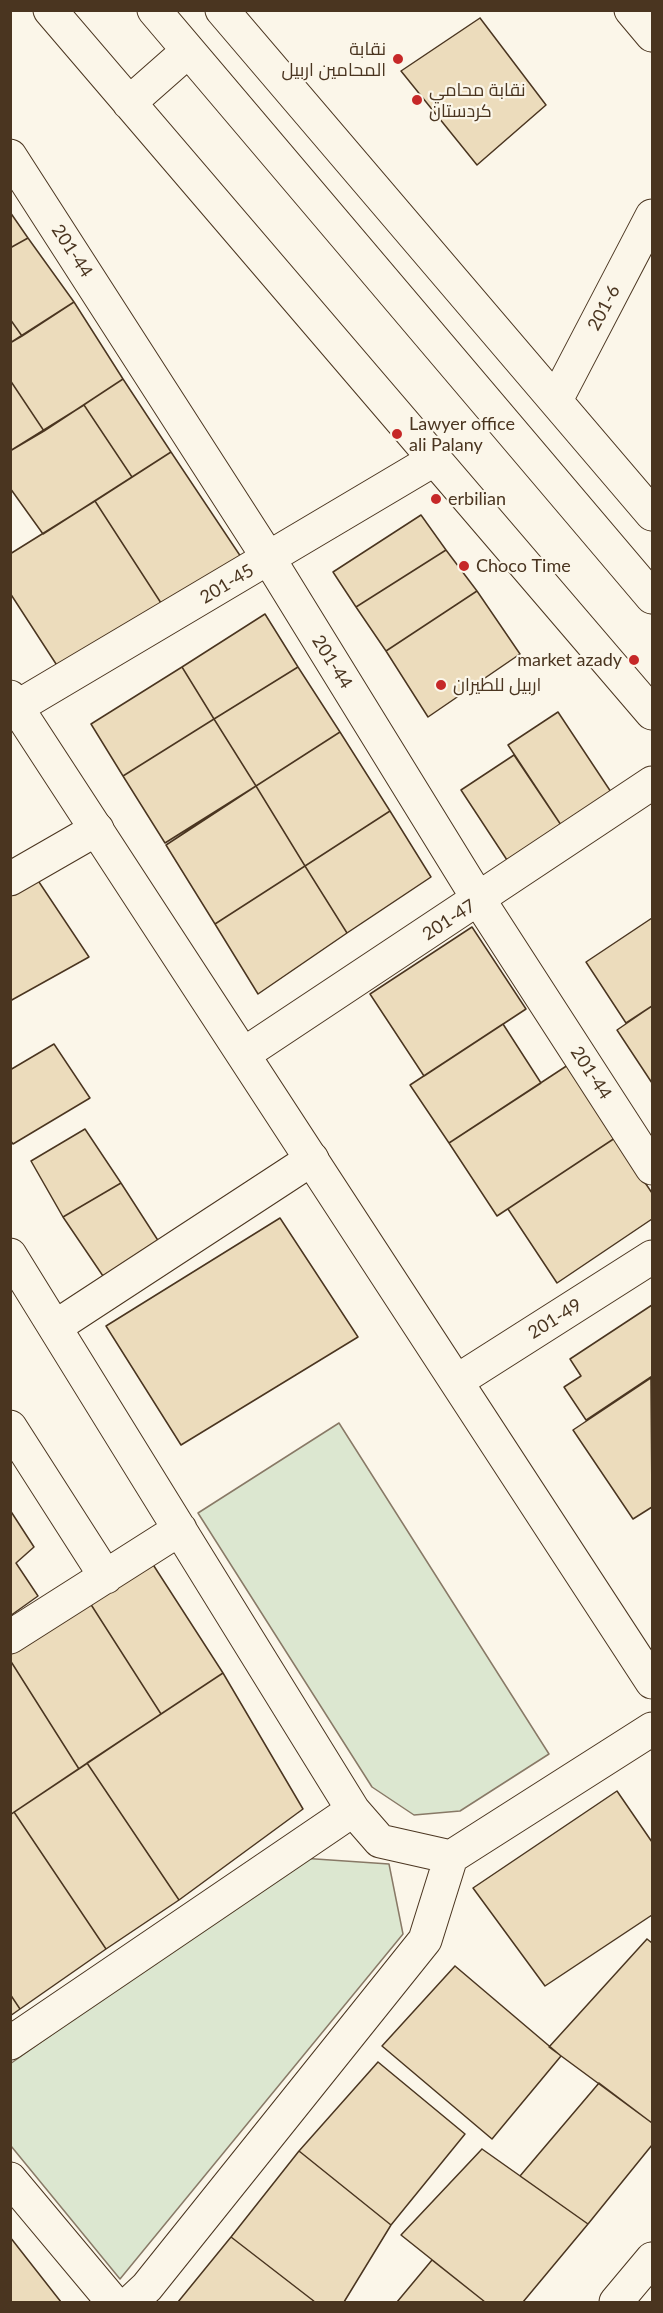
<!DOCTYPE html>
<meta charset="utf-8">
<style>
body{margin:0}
#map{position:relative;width:663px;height:2313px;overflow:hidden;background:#fbf6e9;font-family:Lato,sans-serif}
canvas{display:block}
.frame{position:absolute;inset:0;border:12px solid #4a3520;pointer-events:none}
</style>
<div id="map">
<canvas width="663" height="2313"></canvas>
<div class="frame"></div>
</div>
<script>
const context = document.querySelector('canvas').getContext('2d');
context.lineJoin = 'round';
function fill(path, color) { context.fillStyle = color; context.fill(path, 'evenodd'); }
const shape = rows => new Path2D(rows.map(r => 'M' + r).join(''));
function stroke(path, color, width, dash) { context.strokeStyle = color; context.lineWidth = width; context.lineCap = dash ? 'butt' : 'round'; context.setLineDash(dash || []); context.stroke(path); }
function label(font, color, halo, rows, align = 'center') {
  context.font = font + ' Lato,Cairo,sans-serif'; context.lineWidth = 4.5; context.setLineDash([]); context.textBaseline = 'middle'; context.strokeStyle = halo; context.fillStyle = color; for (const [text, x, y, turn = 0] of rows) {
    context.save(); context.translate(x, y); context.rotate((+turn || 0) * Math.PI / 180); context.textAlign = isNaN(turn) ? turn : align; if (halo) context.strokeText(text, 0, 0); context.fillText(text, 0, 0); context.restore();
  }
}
const green = shape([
 [339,1423,549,1754,460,1811,414,1815,372,1787,198,1513,339,1423],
 [301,1858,389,1864,403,1934,120,2279,11,2146,10,2064,301,1858]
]);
fill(green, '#dce7d0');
stroke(green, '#887966', 1.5);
const building = shape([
 [480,18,546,105,477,165,401,71,480,18],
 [10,212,28,238,10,248,10,212],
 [28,238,74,302,22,336,10,319,10,248,28,238],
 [74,302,123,379,44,431,10,380,10,343,74,302],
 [10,319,22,336,10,343,10,319],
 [123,379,171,452,132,477,84,405,123,379],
 [10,380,44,431,10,451,10,380],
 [84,405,132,477,43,534,10,488,10,451,84,405],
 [171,452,241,557,161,603,95,501,171,452],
 [95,501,161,603,58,667,10,593,10,554,95,501],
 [421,515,446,550,356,607,333,572,421,515],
 [446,550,477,591,386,651,356,607,446,550],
 [477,591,520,654,428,717,386,651,477,591],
 [265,614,298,667,214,719,182,667,265,614],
 [182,667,214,719,123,776,91,724,182,667],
 [298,667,340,732,256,786,214,719,298,667],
 [558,712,611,792,561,825,508,745,558,712],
 [214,719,256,786,165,843,123,776,214,719],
 [340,732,390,811,305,866,256,786,340,732],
 [514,755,561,825,507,860,461,790,514,755],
 [256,786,305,866,215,924,166,845,256,786],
 [390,811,431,877,347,933,305,866,390,811],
 [305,866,347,933,258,994,215,924,305,866],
 [37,879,89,957,10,1001,10,895,37,879],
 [652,918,652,1006,626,1023,586,962,652,918],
 [472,927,526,1009,424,1076,370,994,472,927],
 [652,1006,652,1083,617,1030,652,1006],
 [503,1024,541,1083,449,1143,410,1085,503,1024],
 [54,1044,90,1098,13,1144,10,1140,10,1070,54,1044],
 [568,1065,615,1138,497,1216,449,1143,568,1065],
 [85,1129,121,1183,63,1217,31,1161,85,1129],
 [615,1138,652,1193,652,1219,557,1283,508,1209,615,1138],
 [121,1183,159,1242,103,1276,63,1217,121,1183],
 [280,1218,358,1337,181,1445,106,1326,280,1218],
 [652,1305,652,1376,586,1420,564,1387,581,1376,570,1359,652,1305],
 [651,1378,652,1507,633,1519,573,1430,651,1378],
 [10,1510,34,1547,16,1563,38,1596,10,1616,10,1510],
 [152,1563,223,1673,161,1714,90,1603,152,1563],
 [90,1603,161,1714,79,1769,10,1660,10,1654,90,1603],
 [10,1660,79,1769,10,1815,10,1660],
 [223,1673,303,1809,179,1900,87,1763,223,1673],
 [87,1763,179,1900,106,1949,14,1812,87,1763],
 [617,1791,652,1842,652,1915,545,1986,473,1888,617,1791],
 [14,1812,106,1949,20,2009,10,1994,10,1815,14,1812],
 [647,1939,652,1943,652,2123,549,2047,647,1939],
 [455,1966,561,2056,492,2139,382,2046,455,1966],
 [10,1994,20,2009,10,2016,10,1994],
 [378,2062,465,2134,391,2225,299,2151,378,2062],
 [599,2083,652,2123,652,2145,588,2224,520,2176,599,2083],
 [482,2149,588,2224,523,2302,485,2302,401,2235,482,2149],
 [299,2151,391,2225,344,2302,315,2302,231,2237,299,2151],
 [10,2237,61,2302,10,2302,10,2237],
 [231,2237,315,2302,178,2302,231,2237],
 [432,2260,485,2302,397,2302,432,2260]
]);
fill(building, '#ecdcbc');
stroke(building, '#4a3520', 1.5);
const minor = shape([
 [222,10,652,514],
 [631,10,652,35],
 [10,156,269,559,479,900,652,1168],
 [556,400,652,216],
 [17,707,435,459],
 [10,879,97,829],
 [244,1054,652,783],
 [10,1255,353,1810,380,1841,451,1857],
 [55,1327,312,1159],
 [457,1381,652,1257],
 [10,1427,106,1577],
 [10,1637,180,1529],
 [10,2043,353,1810],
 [10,2179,113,2302],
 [131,2302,147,2287,425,1940,451,1857,652,1729],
 [616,2302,652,2259]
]);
const tertiary = shape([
 [10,697,652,1682]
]);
const secondary = shape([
 [50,10,652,713],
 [154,10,652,597],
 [129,103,188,51]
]);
stroke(minor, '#4a3520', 35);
stroke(tertiary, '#4a3520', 35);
stroke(secondary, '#4a3520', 35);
stroke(minor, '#fbf6e9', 33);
stroke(tertiary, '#fbf6e9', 33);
stroke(secondary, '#fbf6e9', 33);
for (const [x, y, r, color] of [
 [398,59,6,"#c62828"],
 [417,100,6,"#c62828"],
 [397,434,6,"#c62828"],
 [436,499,6,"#c62828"],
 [464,566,6,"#c62828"],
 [634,660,6,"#c62828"],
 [441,685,6,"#c62828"]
]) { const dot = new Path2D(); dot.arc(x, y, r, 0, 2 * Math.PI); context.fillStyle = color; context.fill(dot); stroke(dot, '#fbf6e9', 2); }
label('18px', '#4a3520', '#fbf6e9', [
 ["نقابة",386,49,"right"],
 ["المحامين اربيل",386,70,"right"],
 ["نقابة محامي",429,90],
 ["كردستان",429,111],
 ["Lawyer office",409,424],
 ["ali Palany",409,445],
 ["erbilian",448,499],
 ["Choco Time",476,566],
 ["market azady",622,660,"right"],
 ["اربيل للطيران",453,685]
], 'left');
label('18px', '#4a3520', '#fbf6e9', [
 ["201-44",72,251,57],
 ["201-6",604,308,-62],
 ["201-45",227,584,-31],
 ["201-44",332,662,58],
 ["201-47",449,920,-33],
 ["201-44",591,1073,57],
 ["201-49",555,1319,-32]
]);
</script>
